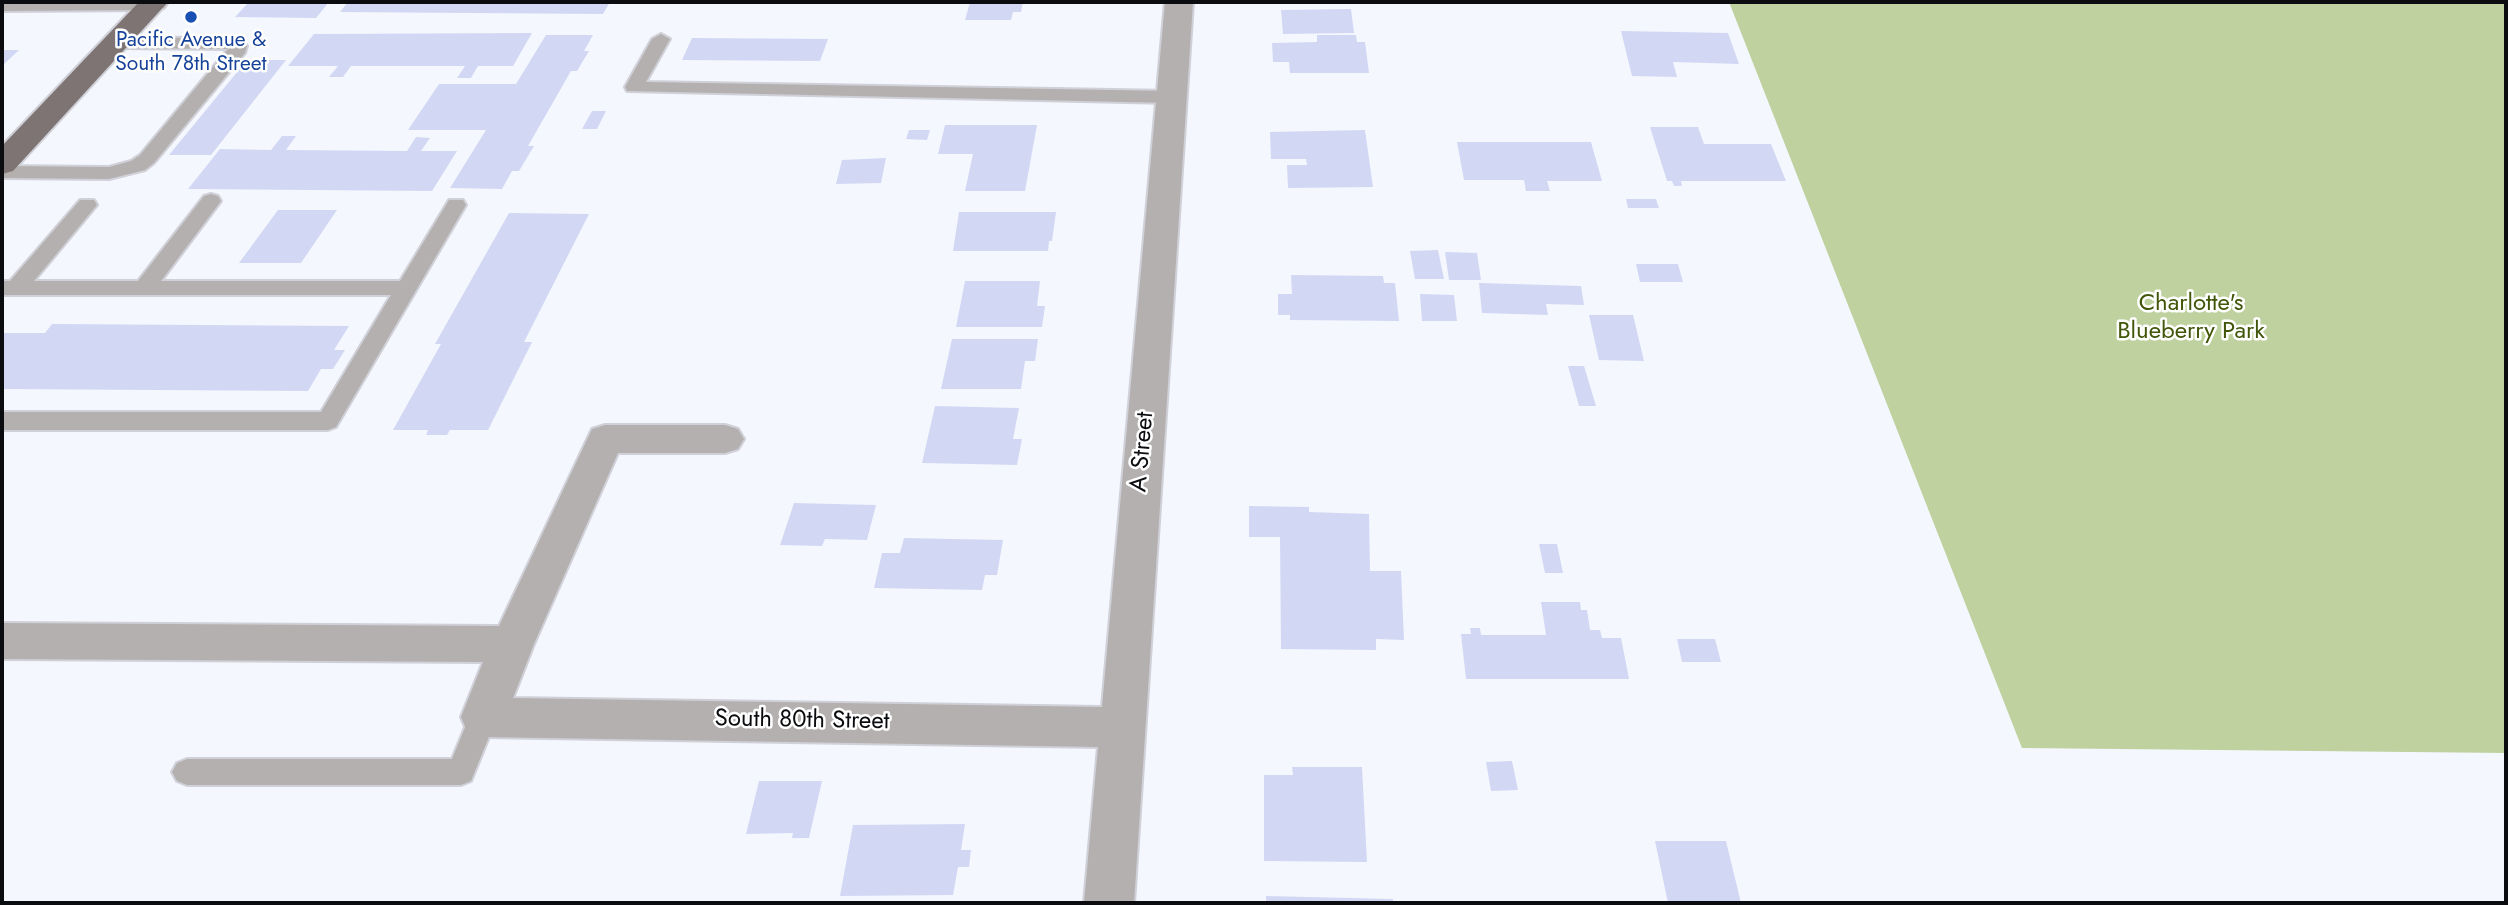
<!DOCTYPE html>
<style>
body{margin:0}
#map{position:relative;width:2508px;height:905px;overflow:hidden;background:#f5f7fe;font-family:Jost,sans-serif}
canvas{display:block}
.frame{position:absolute;inset:0;border:4px solid #0b0c0f;pointer-events:none}
</style>
<div id="map">
<canvas width="2508" height="905"></canvas>
<div class="frame"></div>
</div>
<script>
const context = document.querySelector('canvas').getContext('2d');
context.lineJoin = 'round';
function fill(path, color) { context.fillStyle = color; context.fill(path, 'evenodd'); }
const shape = rows => new Path2D(rows.map(r => 'M' + r).join(''));
function stroke(path, color, width, dash) { context.strokeStyle = color; context.lineWidth = width; context.lineCap = dash ? 'butt' : 'round'; context.setLineDash(dash || []); context.stroke(path); }
function label(font, color, halo, rows, align = 'center') {
  context.font = font + ' Jost,sans-serif'; context.lineWidth = 5; context.setLineDash([]); context.textBaseline = 'middle'; context.strokeStyle = halo; context.fillStyle = color; for (const [text, x, y, turn = 0] of rows) {
    context.save(); context.translate(x, y); context.rotate((+turn || 0) * Math.PI / 180); context.textAlign = isNaN(turn) ? turn : align; if (halo) context.strokeText(text, 0, 0); context.fillText(text, 0, 0); context.restore();
  }
}
fill(shape([
 [1729,2,2506,2,2506,753,2022,748]
]), '#bed19f');
fill(shape([
 [249,2,329,2,316,18,235,17],
 [348,2,610,2,603,14,340,12],
 [970,2,1023,2,1021,12,1013,12,1011,20,965,20],
 [1351,9,1354,33,1283,34,1281,10],
 [1621,31,1728,33,1739,64,1673,62,1677,77,1632,76],
 [532,33,513,66,478,66,471,78,457,78,465,66,351,66,343,77,329,77,338,66,288,66,314,34],
 [546,35,593,35,584,51,589,51,577,71,571,71,528,146,534,146,519,171,512,171,502,189,450,188,486,130,408,130,439,84,516,84],
 [1317,35,1356,35,1357,42,1365,42,1369,73,1290,73,1289,62,1273,62,1272,43,1317,42],
 [692,38,828,39,820,61,682,60],
 [2,50,19,50,2,66],
 [247,60,286,60,211,155,169,155],
 [592,111,606,111,597,129,582,129],
 [945,125,1037,125,1025,191,965,191,973,154,938,154],
 [1650,127,1698,127,1704,144,1771,144,1786,181,1681,181,1682,186,1674,186,1672,181,1667,181],
 [909,130,930,130,927,140,906,139],
 [1365,130,1373,187,1288,188,1287,165,1307,165,1306,159,1271,159,1270,132],
 [282,136,296,136,286,150,407,151,416,137,430,138,421,151,457,151,432,191,188,189,220,149,271,150],
 [1457,142,1591,142,1602,181,1547,181,1550,191,1526,191,1524,180,1464,180],
 [886,158,881,183,836,184,842,160],
 [1626,199,1656,199,1659,208,1628,208],
 [278,210,337,210,301,263,239,263],
 [959,212,1056,212,1052,241,1049,241,1048,251,953,251],
 [509,213,589,214,524,342,532,342,488,430,450,430,447,435,426,435,428,430,393,430,441,344,435,344],
 [1438,250,1444,279,1415,279,1410,251],
 [1445,252,1477,253,1481,280,1449,280],
 [1636,264,1678,264,1683,282,1640,282],
 [1291,275,1383,276,1384,283,1395,283,1399,321,1290,320,1290,315,1278,315,1278,294,1292,294],
 [965,281,1040,281,1037,306,1045,306,1042,327,956,327],
 [1479,283,1581,286,1584,305,1546,304,1548,315,1482,313],
 [1420,294,1454,295,1457,321,1422,321],
 [1589,315,1633,315,1644,361,1599,360],
 [52,324,349,326,334,350,345,350,333,369,321,369,308,391,2,389,2,333,45,333],
 [952,339,1038,339,1035,361,1025,361,1021,389,941,389],
 [1568,366,1584,366,1596,406,1579,406],
 [935,406,1019,408,1013,439,1022,439,1017,465,922,463],
 [794,503,876,505,867,540,825,539,822,546,780,545],
 [1249,506,1309,507,1309,512,1369,514,1370,571,1401,571,1404,640,1376,639,1376,650,1281,649,1280,537,1249,537],
 [904,538,1003,540,997,575,985,575,982,590,874,588,882,553,900,553],
 [1539,544,1557,544,1563,573,1545,573],
 [1541,602,1580,602,1581,610,1587,610,1590,630,1600,630,1602,638,1621,638,1629,679,1466,679,1461,634,1471,634,1470,628,1480,628,1481,635,1546,635],
 [1677,639,1715,639,1721,662,1682,662],
 [1512,761,1518,790,1491,791,1486,762],
 [1292,767,1362,767,1367,862,1264,861,1264,775,1293,775],
 [759,781,822,781,809,838,792,838,793,833,746,834],
 [965,824,961,850,971,850,969,867,958,867,953,895,840,896,853,825],
 [1655,841,1726,841,1741,903,1668,903],
 [1266,896,1393,899,1393,903,1266,903]
]), '#d2d8f4');
const lane = shape([
 [661,34,670,39,646,82,1171,91,1181,97,1171,103,627,91,625,87,652,39,661,34],
 [221,37,244,42,247,46,245,53,154,163,145,170,109,179,2,178,2,166,109,167,131,161,140,155,228,49,116,48,110,47,107,43,110,39,221,37],
 [211,194,218,196,221,201,161,281,400,281,449,200,463,200,466,205,336,427,328,430,2,430,2,412,321,412,391,295,2,295,2,281,10,281,80,200,94,200,97,205,34,281,138,281,204,196,211,194],
 [483,704,493,708,497,717,471,781,461,785,187,785,177,781,172,772,177,763,187,759,452,759,473,708,483,704]
]);
const street = shape([
 [2,2,168,2,164,8,154,10,2,11,2,2],
 [1165,2,1193,2,1134,903,1084,903,1098,747,483,737,467,731,461,717,483,662,2,659,2,623,499,626,592,429,605,425,725,425,738,429,744,439,738,449,725,453,618,453,534,644,513,698,1102,707,1165,2]
]);
const primary = shape([
 [139,2,168,2,13,171,2,174,2,146,139,2]
]);
stroke(lane, '#d0d1d8', 4);
stroke(street, '#d0d1d8', 4);
stroke(primary, '#d0d1d8', 4);
fill(lane, '#b4b0af');
fill(street, '#b4b0af');
fill(primary, '#7d7473');
for (const [x, y, r, color] of [
 [191,17,7,"#1a4fb4"]
]) { const dot = new Path2D(); dot.arc(x, y, r, 0, 2 * Math.PI); context.fillStyle = color; context.fill(dot); stroke(dot, '#fff', 2.5); }
label('21px', '#164399', '#fff', [
 ["Pacific Avenue &",191,41],
 ["South 78th Street",191,65]
]);
label('24px', '#415608', '#fff', [
 ["Charlotte's",2191,304],
 ["Blueberry Park",2191,332]
]);
label('24px', '#0b0c0f', '#fff', [
 ["A Street",1143,452,-85],
 ["South 80th Street",802,721,1]
]);
</script>
